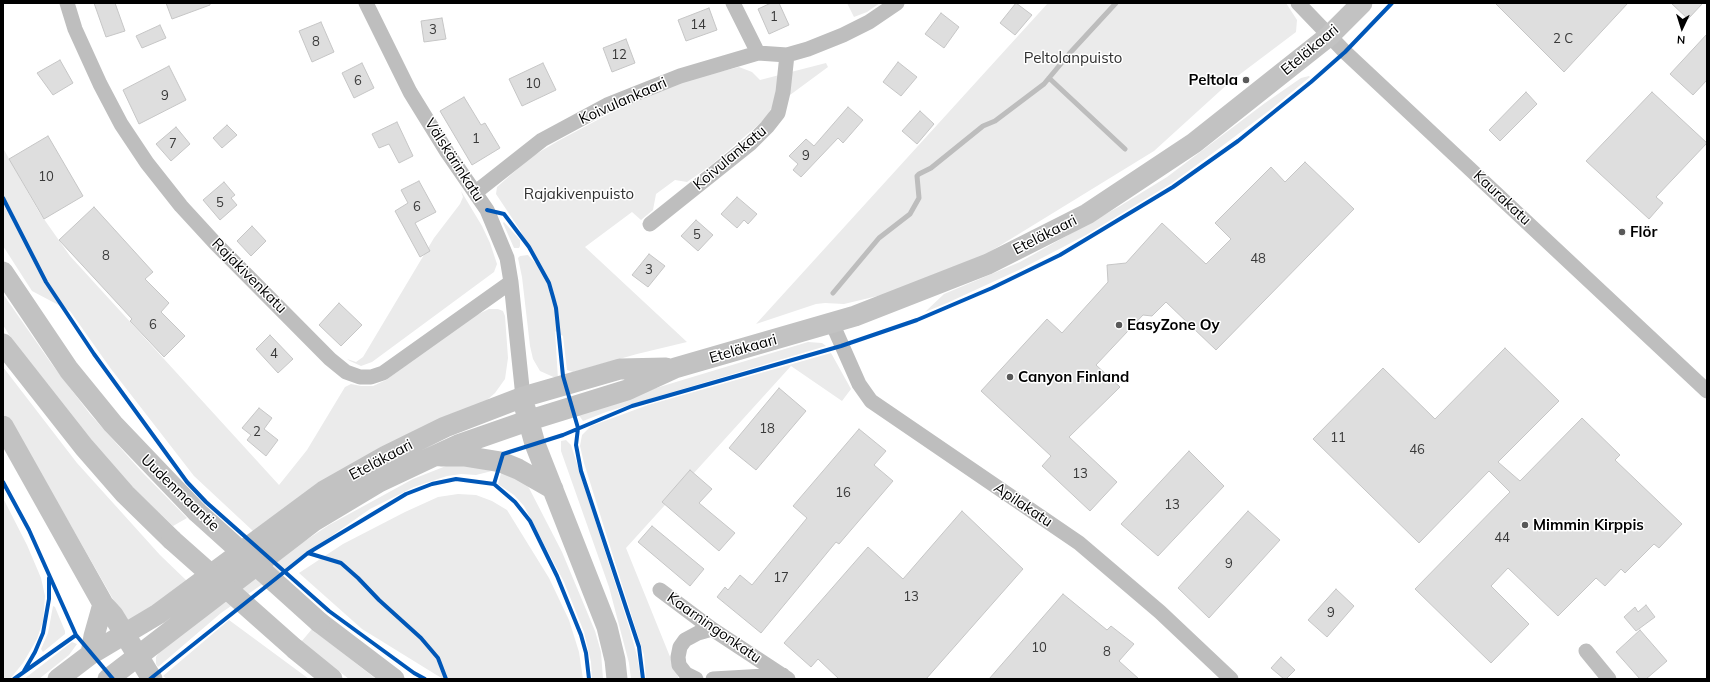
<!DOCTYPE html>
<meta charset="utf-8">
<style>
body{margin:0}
#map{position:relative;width:1710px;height:682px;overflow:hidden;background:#fff;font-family:Mulish,sans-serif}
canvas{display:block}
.frame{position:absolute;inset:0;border:4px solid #000;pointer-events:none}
.north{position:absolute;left:1662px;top:8px;width:40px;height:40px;-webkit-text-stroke:3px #fff;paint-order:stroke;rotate:184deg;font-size:11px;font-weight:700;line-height:16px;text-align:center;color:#000}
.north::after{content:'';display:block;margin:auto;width:14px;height:18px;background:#000;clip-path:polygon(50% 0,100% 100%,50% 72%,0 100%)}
</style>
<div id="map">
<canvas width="1710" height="682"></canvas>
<div class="frame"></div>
<div class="north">N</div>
</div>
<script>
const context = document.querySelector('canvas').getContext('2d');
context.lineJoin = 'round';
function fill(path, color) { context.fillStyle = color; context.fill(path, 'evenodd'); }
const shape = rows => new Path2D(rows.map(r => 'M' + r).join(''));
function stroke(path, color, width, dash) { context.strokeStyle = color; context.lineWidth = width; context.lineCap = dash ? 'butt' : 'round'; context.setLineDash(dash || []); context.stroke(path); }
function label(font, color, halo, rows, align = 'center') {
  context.font = font + ' Mulish,sans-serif'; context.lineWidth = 3; context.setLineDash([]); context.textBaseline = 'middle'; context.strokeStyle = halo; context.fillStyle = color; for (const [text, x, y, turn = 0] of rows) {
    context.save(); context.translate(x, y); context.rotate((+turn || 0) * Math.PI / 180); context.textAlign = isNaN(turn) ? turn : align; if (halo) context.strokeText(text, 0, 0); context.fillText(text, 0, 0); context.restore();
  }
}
fill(shape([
 [847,3,880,3,867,12,854,17],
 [1048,3,1286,3,1297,20,1296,32,1231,81,1154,151,983,256,890,293,844,304,825,303,816,304,756,324],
 [826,63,828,67,771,109,764,120,710,166,687,182,675,180,656,194,653,210,641,220,632,212,585,247,687,342,637,354,573,372,567,370,563,336,555,331,558,379,540,371,533,359,530,346,522,277,518,258,520,256,528,255,538,266,520,230,496,194,497,187,531,157,558,141,620,108,690,79,739,67,752,72,760,80],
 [1309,76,1310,77,1270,110,1213,153,1172,183,1124,212,1086,235,1021,269,947,303,925,312,944,294,1020,262,1120,206,1167,177,1265,103,1301,78],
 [3,148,39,212,70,256,279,485,307,450,345,387,351,384,361,386,373,386,386,380,468,319,489,309,498,309,503,311,505,316,508,358,505,379,495,393,486,401,253,531,194,476,111,369,70,311,32,291,3,246],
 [461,191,482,226,490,243,497,264,494,272,372,362,361,366,350,361,347,359,356,362,363,357,434,238,460,204,463,197],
 [504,222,520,240,520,246,519,248,514,248,503,223],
 [3,294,51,363,90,414,142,472,187,518,173,526,129,484,105,457,11,338,3,325],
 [808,342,822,343,826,346,606,412,583,421,578,414,600,405],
 [831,353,851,389,842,401,791,366,626,548,679,679,646,679,644,655,584,463,580,446,582,435,591,426,648,405],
 [3,367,77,463,160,555,187,581,134,620,125,620,43,477,3,413],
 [566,440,571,445,630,630,637,656,641,679,631,679,629,663,609,587,561,451,561,441],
 [461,464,492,471,476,475,461,474,447,476,414,487,370,509,221,613,158,667,156,664,156,657,160,651,294,548,329,525,413,479,446,466],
 [502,470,525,483,529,488,562,552,595,631,601,652,603,679,592,679,591,662,584,632,564,582,524,506,514,495,498,484],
 [458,494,476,495,492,501,507,510,549,578,569,620,579,652,583,679,443,679,362,629,299,573,343,544,405,512,438,497],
 [3,498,27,545,41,578,45,596,43,621,37,639,23,663,10,679,3,679],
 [53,606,55,607,65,631,65,634,43,652,41,649,48,633],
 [229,620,309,679,167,679,163,676],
 [312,629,376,679,349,679,301,642],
 [72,642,77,644,69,655,39,679,24,679]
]), '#ebebeb');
stroke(shape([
 [1049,78,1125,149],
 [833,293,879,238,910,214,919,198,917,176,919,174,931,168,983,126,995,121,1044,84,1069,54,1116,3]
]), '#bdbdbd', 5);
const building = shape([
 [94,3,115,3,125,31,106,37,94,3],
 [166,3,210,3,210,5,172,19,166,3],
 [771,3,779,3,789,25,769,34,758,9,771,3],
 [1016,3,1032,15,1015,35,1000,23,1016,3],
 [1495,3,1628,3,1564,72,1495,3],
 [1671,3,1703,3,1688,19,1671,3],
 [709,8,717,30,686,41,678,20,709,8],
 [941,13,959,27,944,48,925,34,941,13],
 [442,18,446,39,424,42,421,21,442,18],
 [321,22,334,52,312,62,299,31,321,22],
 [160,25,166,38,142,48,136,36,160,25],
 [1707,34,1707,80,1693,95,1670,74,1707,34],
 [626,39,635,63,612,72,603,48,626,39],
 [60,60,73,83,53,95,37,73,60,60],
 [898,62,917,77,901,96,883,82,898,62],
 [362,63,374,88,354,98,342,73,362,63],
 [543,63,556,90,522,106,509,79,543,63],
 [169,66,186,100,139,124,123,90,169,66],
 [1526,92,1537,104,1500,141,1489,130,1526,92],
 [1652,92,1707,143,1656,197,1663,203,1649,219,1586,161,1652,92],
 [464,97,481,125,485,123,500,148,472,165,440,111,464,97],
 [848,107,863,120,843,143,838,138,801,177,793,170,798,164,789,156,806,139,814,146,848,107],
 [920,111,934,124,917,144,902,131,920,111],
 [397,122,413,156,399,163,389,144,379,148,372,134,397,122],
 [227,125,237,135,222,148,213,138,227,125],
 [176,127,190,144,171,161,156,144,176,127],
 [48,136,83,196,44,219,9,159,48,136],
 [1305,162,1354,209,1216,350,1166,302,1152,316,1143,315,1096,365,1120,387,1069,437,1117,482,1090,511,1042,466,1051,456,981,391,1047,319,1062,333,1108,282,1107,265,1126,263,1162,223,1206,264,1231,239,1215,223,1271,167,1285,182,1305,162],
 [419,181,436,212,415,223,430,251,420,257,395,211,408,203,401,190,419,181],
 [224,182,235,195,231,198,237,205,220,220,203,200,224,182],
 [737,197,757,214,748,224,744,220,737,228,721,214,737,197],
 [94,207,153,272,145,279,169,303,161,312,185,336,164,357,130,321,132,319,59,240,94,207],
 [696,220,713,235,698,251,681,236,696,220],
 [252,226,266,241,251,256,237,241,252,226],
 [649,254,665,266,648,287,632,275,649,254],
 [339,303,362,325,341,346,319,325,339,303],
 [270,335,293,359,278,373,256,349,270,335],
 [1505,348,1559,401,1498,462,1520,481,1582,418,1620,455,1615,460,1682,524,1659,548,1654,544,1625,573,1621,569,1605,586,1596,578,1558,616,1508,568,1491,586,1529,624,1491,663,1415,589,1510,492,1489,471,1419,543,1313,439,1383,368,1435,419,1505,348],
 [779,388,806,411,756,470,729,448,779,388],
 [259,408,272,418,264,429,278,440,266,456,247,440,251,435,242,428,259,408],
 [859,429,886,451,874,465,893,481,839,544,836,542,761,633,717,597,725,587,728,590,740,575,752,585,807,518,793,506,859,429],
 [1189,451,1224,486,1158,556,1121,524,1189,451],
 [690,470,712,489,699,503,735,533,719,551,662,502,690,470],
 [962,511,1023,569,926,679,839,679,818,659,811,667,784,643,868,547,903,579,962,511],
 [1248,511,1280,540,1209,618,1178,588,1248,511],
 [652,526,704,569,690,586,638,542,652,526],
 [1336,589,1354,606,1327,637,1308,620,1336,589],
 [1063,594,1107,630,1111,626,1134,644,1119,661,1139,679,989,679,1063,594],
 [1646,605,1655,617,1636,631,1624,617,1635,607,1638,612,1646,605],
 [1640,630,1667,661,1646,679,1640,679,1616,652,1640,630],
 [1281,657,1295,670,1286,679,1284,679,1271,668,1281,657]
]);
fill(building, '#dedede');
stroke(building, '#c6c6c6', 1);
stroke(shape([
 [67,3,75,29,100,84,121,124,147,163,181,206,215,243,330,359,346,372,360,377,371,377,383,373,511,282],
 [366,3,410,92,447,152,487,210,507,258,511,282,523,397],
 [733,3,758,53],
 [1298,3,1345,52,1707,391],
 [476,192,542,140,607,105,680,76,758,53,787,55],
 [650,224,750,144,767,127,778,113,783,92,787,55,808,49,843,35,869,22,897,3],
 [832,323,859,384,871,401,1079,543,1160,612,1231,679],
 [660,590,712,629,788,679],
 [1586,651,1609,679],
 [696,679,686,674,679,665,678,657,680,647,685,640,698,633,712,629],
 [713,679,783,675]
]), '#bebebe', 15);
stroke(shape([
 [3,272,69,370,113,424,197,512],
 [3,344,84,447,125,494,172,540],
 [525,408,535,444,607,627,615,660,617,679],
 [3,426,103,604,113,615,152,679],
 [441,456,464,456,501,462,518,469,553,489],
 [319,622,394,679],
 [295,649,332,679],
 [91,654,94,636,103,604],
 [58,679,91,654,158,614,324,491,386,456,445,427,523,397,620,369,666,368],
 [108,679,314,521,379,482,432,457,458,445,527,421,627,390,675,368,855,316,988,264,1087,214,1194,143,1329,36,1362,3]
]), '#c2c2c2', 21);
stroke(shape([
 [197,512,319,622],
 [172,540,295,649]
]), '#c2c2c2', 21);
stroke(shape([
 [3,198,46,282,94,354,187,482,206,502,329,611,414,673,425,679],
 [487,210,504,214,529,247,549,283,553,297,556,308,563,376,578,428,576,445,581,471,639,647,643,679],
 [3,482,29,530,76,635,113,679],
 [494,484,503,454,563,435,632,406,841,346,917,320,992,288,1060,255,1173,187,1238,141,1311,82,1345,52,1392,3],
 [308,553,341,563,358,578,379,600,421,638,438,658,446,679],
 [24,671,35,652,43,633,49,599,49,578],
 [14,679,76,635],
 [150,679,308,553,406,494,432,484,456,479,494,484,515,502,530,521,557,576,581,635,586,653,589,679]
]), '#0057b8', 4);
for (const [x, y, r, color] of [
 [1246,80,4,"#595959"],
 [1622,232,4,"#595959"],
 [1119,325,4,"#595959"],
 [1010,377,4,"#595959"],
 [1525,525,4,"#595959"]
]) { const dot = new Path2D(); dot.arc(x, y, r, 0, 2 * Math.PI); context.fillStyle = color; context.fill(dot); stroke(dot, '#fff', 1.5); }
label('13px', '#383838', null, [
 ["1",774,17],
 ["14",698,25],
 ["3",433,30],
 ["2 C",1563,39],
 ["8",316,42],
 ["12",619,55],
 ["6",358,81],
 ["10",533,84],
 ["9",165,96],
 ["1",476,139],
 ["7",173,144],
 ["9",806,156],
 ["10",46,177],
 ["5",220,203],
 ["6",417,207],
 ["5",697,235],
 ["8",106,256],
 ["48",1258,259],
 ["3",649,270],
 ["6",153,325],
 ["4",274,354],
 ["18",767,429],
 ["2",257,432],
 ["11",1338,438],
 ["46",1417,450],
 ["13",1080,474],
 ["16",843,493],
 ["13",1172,505],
 ["44",1502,538],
 ["9",1229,564],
 ["17",781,578],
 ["13",911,597],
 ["9",1331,613],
 ["10",1039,648],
 ["8",1107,652]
]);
label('15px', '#000', '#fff', [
 ["Eteläkaari",1310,50,-40],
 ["Koivulankaari",623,101,-24],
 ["Koivulankatu",730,158,-40],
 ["Välskärinkatu",454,160,57],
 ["Kaurakatu",1502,198,43],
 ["Eteläkaari",1045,235,-27],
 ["Rajakivenkatu",249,276,45],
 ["Eteläkaari",743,349,-16],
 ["Eteläkaari",381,460,-28],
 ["Uudenmaantie",180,493,44],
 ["Apilakatu",1023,505,34],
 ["Kaarningonkatu",714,628,35]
]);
label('15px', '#313131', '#fff', [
 ["Peltolanpuisto",1073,58],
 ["Rajakivenpuisto",579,194]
]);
label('bold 15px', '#000', '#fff', [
 ["Peltola",1238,80,"right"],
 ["Flör",1630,232],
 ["EasyZone Oy",1127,325],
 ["Canyon Finland",1018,377],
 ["Mimmin Kirppis",1533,525]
], 'left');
</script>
